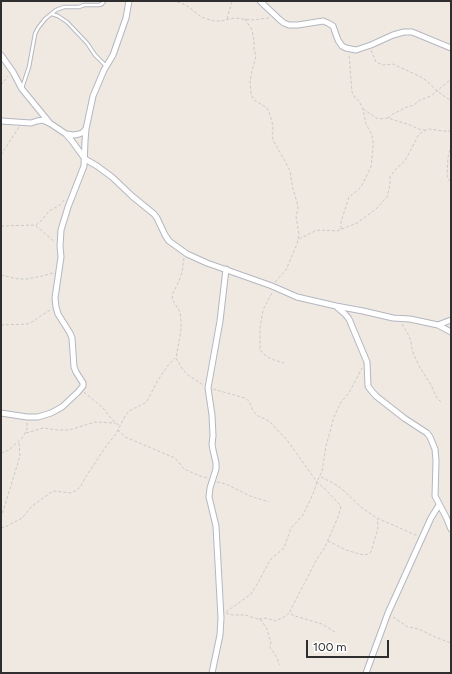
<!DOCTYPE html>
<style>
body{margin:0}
#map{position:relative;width:452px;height:674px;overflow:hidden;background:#efe9e1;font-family:Figtree,sans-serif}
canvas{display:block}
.frame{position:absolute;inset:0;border:2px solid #2e2e2e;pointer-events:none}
.scale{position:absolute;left:306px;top:640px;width:83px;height:18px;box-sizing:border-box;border:2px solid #2e2e2e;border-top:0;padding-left:5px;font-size:12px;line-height:14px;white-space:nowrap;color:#2e2e2e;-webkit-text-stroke:3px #fff;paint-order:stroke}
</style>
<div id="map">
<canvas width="452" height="674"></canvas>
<div class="frame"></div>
<div class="scale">100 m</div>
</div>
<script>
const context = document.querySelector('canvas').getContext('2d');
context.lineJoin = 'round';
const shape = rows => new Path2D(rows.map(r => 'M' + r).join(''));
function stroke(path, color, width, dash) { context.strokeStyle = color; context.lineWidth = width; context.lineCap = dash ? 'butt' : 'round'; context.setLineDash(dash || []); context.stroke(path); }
const service = shape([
 [52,14,58,16,67,22,87,43,95,55,106,66],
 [22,88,29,67,35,34,38,28,45,19,56,10,64,7,79,7,84,5,99,5,102,4,104,1]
]);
const minor = shape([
 [260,1,279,19,284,23,289,25,298,25,323,21,328,23,333,26,338,40,342,46,346,48,356,50,371,45,393,35,404,32,412,32,417,34,451,48],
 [1,55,13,72,22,89,49,122],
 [1,121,31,123,37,121,43,120,51,124,66,134,72,141,85,159,97,166,112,177,132,196,154,214,157,218,165,235,169,241,187,254,207,263,272,286,297,297,336,306,363,311,393,318,410,319,438,325,451,332],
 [66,134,74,135,79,134,82,133,86,129],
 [337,307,345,314,349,319,367,362,368,386,370,389,376,396,404,418,427,433,430,437,435,449,436,461,435,496,446,517,451,529],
 [438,325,451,320],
 [1,413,27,417,38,417,51,413,62,407,78,392,83,386,83,383,76,372,74,367,72,338,70,333,58,314,56,307,55,298,61,257,60,246,61,230,68,207,84,166,85,141,86,129,93,96,104,70,113,55,126,18,129,1],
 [212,673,220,635,221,618,216,526,209,497,210,488,216,469,216,463,213,450,212,444,213,436,212,415,208,388,220,321,226,269],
 [366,673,388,613,431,518,439,505]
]);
stroke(service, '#b4b7c1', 4.5);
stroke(minor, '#b4b7c1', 7);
stroke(shape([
 [172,1,181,3,189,7,201,17,214,21,221,21,234,18,252,20,269,18],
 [227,19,232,1],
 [245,19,252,30,254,40,254,49,256,56,252,71,250,81,251,94,254,100,267,108,269,112,272,122,273,129,272,136,274,142,285,161,290,171,293,189,297,202,298,208,296,217,299,234,297,244,286,270,275,282],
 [371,50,376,62,383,65,393,64,419,76,427,81,437,91,451,101],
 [1,85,8,76],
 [363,109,378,119,388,118,413,126,418,129,425,130],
 [388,118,391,115,407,107,414,105,420,100,431,96,451,79],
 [451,145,448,157,447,176,451,183],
 [1,155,19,127],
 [36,225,42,220,49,211,60,205,64,200],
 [1,226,33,225,36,226,55,242],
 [341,229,341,222,349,197,359,189,362,185,371,167,373,147,373,140,371,133,366,124,363,109,359,101,355,98,352,92,349,54],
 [299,239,315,231,320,230,337,231,357,223,376,209,387,197,390,185,390,177,395,170,405,161,419,134,426,130,429,129,443,131,451,131],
 [184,258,182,272,179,281,173,293,172,299,180,312,181,321,181,330,176,358,183,370,188,375,203,385],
 [1,275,18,279,27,279,42,276,53,273],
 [272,293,263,310,260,328,260,350,266,356,274,360,284,363],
 [402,324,408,334,411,341,412,350,419,366,431,385,437,398,442,403],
 [1,325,27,324,34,321,42,315,52,309],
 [213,389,245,398,249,401,253,411,258,416,265,419,270,422,287,440,317,482,326,490,341,506,338,517,325,547,317,559,290,611,291,614,295,616,322,624,335,632],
 [84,392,103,408,115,423,119,425],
 [118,430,125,437,175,458,184,469,200,476,207,478],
 [26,433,43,428,58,430,69,430,95,422,115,423],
 [1,453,9,450,23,437,27,429,27,423],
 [321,477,335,484,343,490,362,508,377,518,418,536],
 [217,482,226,484,250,496,269,502],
 [1,518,20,456,19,441],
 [1,528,7,526,22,518,32,506,50,493,54,491,71,493,77,490,81,486,85,478,107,445,116,434,125,416,129,411,145,403,147,401,158,380,169,364,175,358],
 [328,541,346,550,359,554,365,555,368,554,371,552,378,528,378,525,377,519],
 [226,612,251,594,259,581,269,562,272,558,284,548,291,528,303,515,313,494,317,482,322,471,326,446,334,417,341,402,349,393,362,368],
 [226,613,232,615,245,615,261,620,267,629,269,637,271,641,270,648,275,654,280,665],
 [393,617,408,627,419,629,435,637,451,643],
 [259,619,266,618,275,621,284,617,289,613]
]), '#c9c9c9', 1, [3, 2]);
stroke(service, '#fff', 2.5);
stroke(minor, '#fff', 5);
</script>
